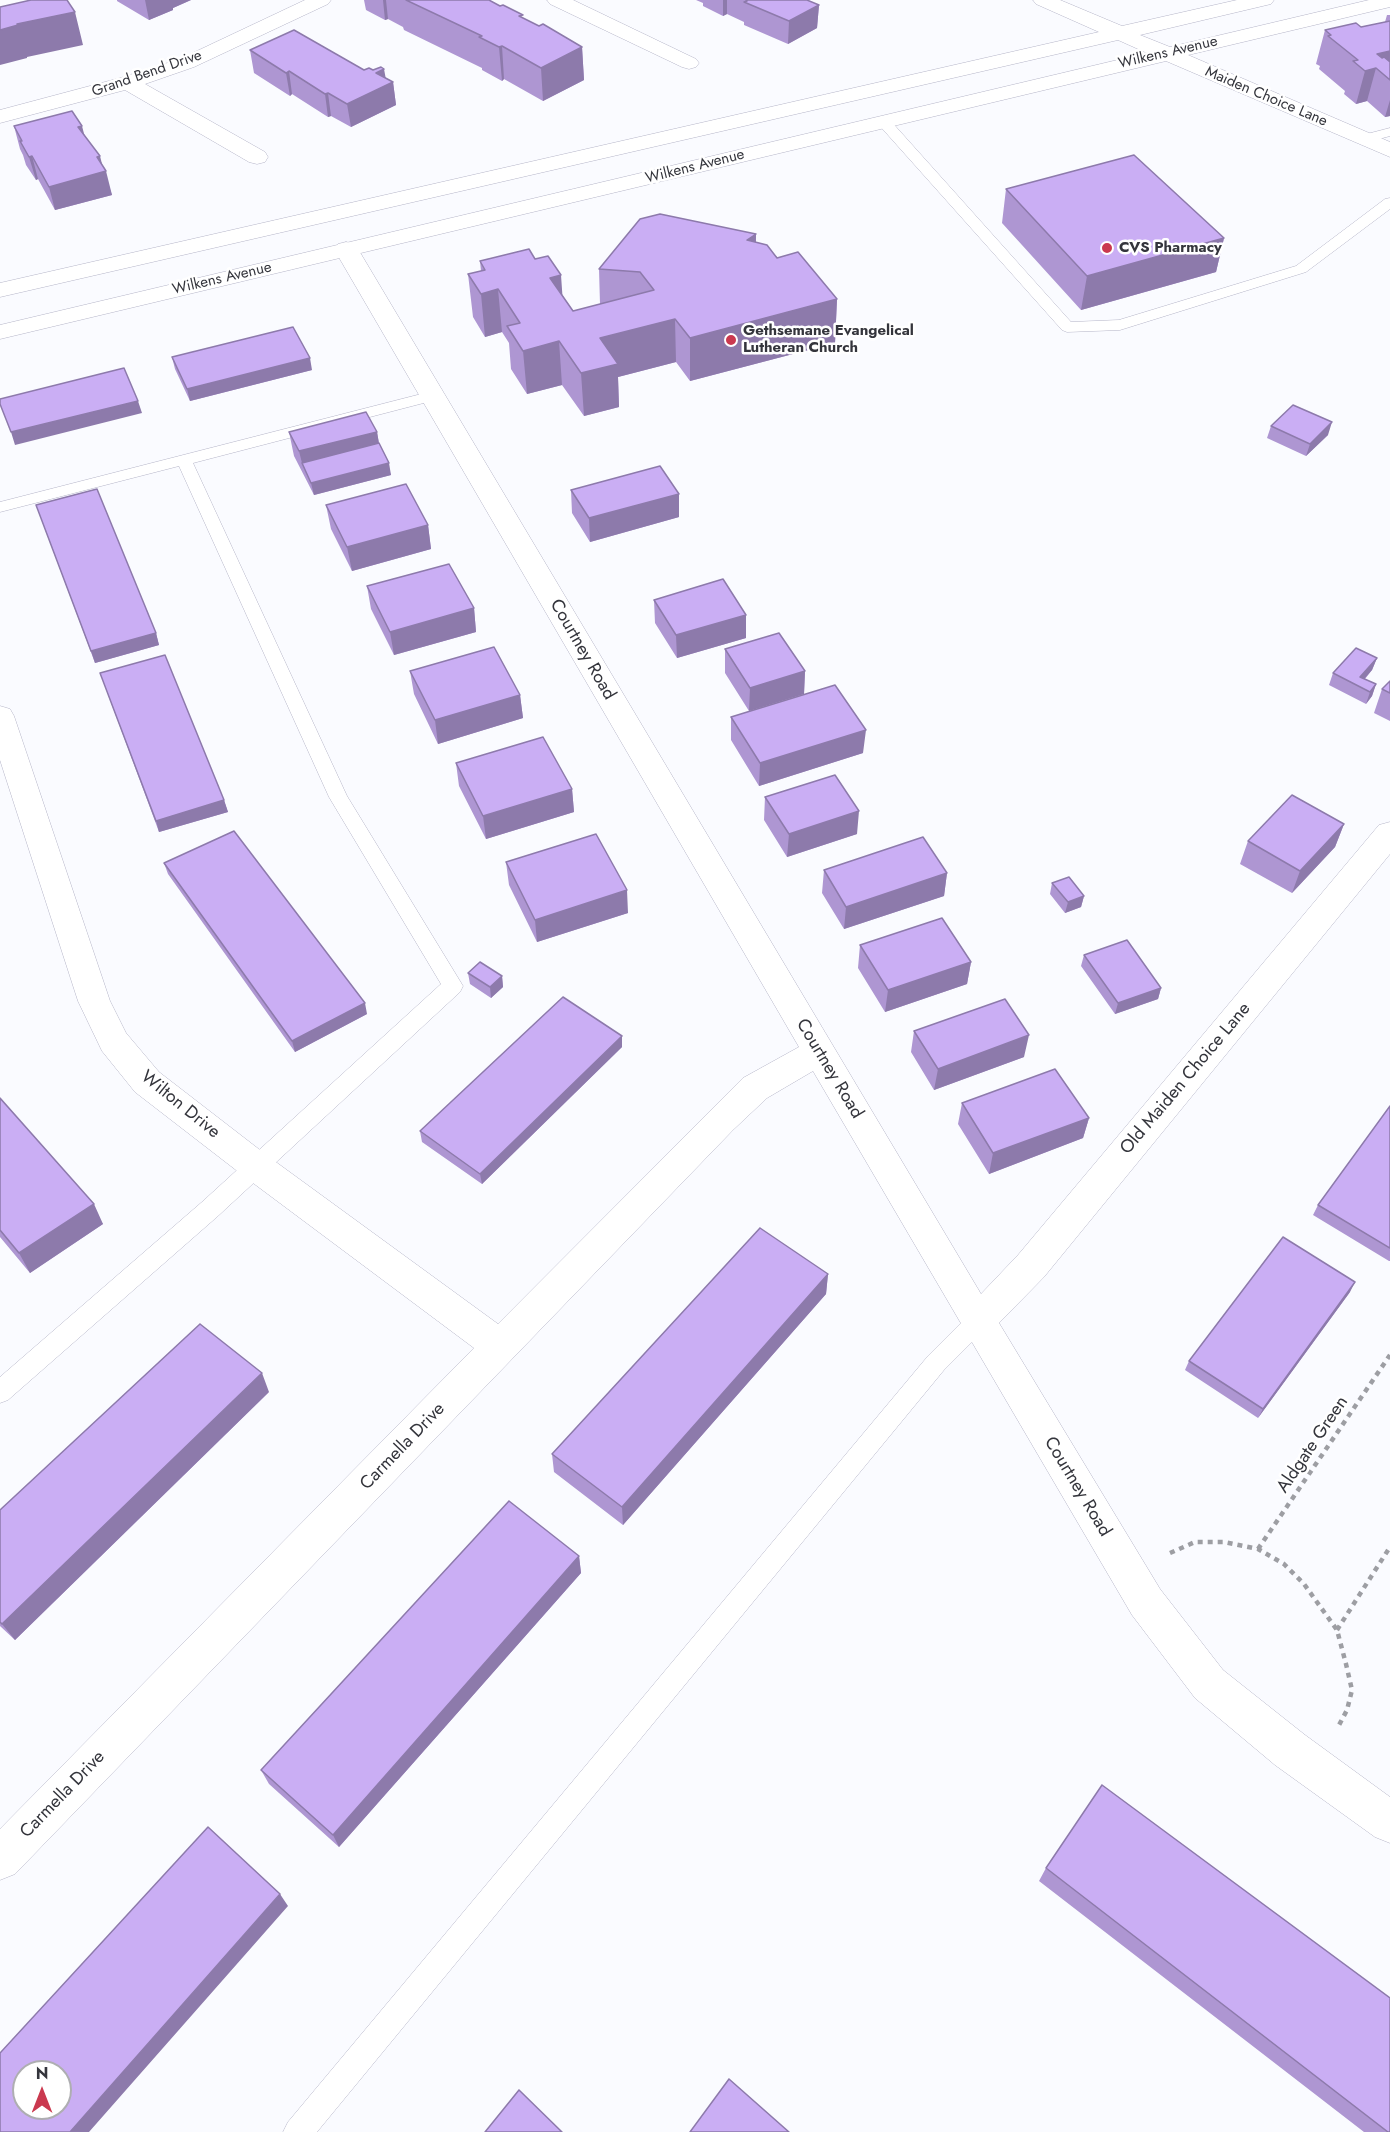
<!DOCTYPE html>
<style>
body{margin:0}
#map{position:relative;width:1390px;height:2132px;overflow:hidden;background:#fafbff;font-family:Jost,sans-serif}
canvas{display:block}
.north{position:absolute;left:12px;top:2060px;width:60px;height:60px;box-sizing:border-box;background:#fff;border:2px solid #aeaeb1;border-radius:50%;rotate:0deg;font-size:16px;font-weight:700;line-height:24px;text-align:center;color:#34353c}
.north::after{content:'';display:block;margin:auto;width:21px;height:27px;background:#ca394f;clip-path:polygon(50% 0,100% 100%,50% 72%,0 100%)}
</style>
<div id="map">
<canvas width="1390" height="2132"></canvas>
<div class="north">N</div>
</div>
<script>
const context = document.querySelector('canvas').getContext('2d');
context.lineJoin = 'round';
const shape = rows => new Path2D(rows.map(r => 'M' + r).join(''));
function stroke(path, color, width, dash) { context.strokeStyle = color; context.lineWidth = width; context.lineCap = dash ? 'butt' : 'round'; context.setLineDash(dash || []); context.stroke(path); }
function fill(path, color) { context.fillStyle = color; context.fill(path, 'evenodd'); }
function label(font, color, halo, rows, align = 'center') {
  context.font = font + ' Jost,sans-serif'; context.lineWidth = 5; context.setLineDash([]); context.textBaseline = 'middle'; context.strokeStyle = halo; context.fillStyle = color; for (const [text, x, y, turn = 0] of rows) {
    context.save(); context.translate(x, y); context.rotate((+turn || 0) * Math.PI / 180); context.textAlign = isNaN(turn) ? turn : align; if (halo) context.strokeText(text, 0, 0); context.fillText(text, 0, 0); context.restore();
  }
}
const lane = shape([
 [884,118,889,119,1071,322,1119,320,1296,266,1385,199,1390,198,1390,209,1306,272,1120,330,1067,332,1062,330,879,125,877,122,879,119,884,118],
 [1390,128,1390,136,1364,143,1357,139,1359,136,1390,128],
 [433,391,439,393,441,396,439,399,193,463,347,796,463,986,460,992,218,1216,8,1400,0,1403,0,1377,202,1202,441,984,329,797,179,466,0,512,0,502,433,391],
 [978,1311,986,1314,989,1321,986,1328,944,1370,317,2132,283,2132,288,2122,928,1356,970,1314,978,1311]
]);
const street = shape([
 [305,0,331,0,328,4,194,67,145,84,265,152,268,157,265,162,257,164,249,162,125,90,0,123,0,110,120,78,180,59,305,0],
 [547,0,573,0,696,59,699,63,696,67,689,69,682,67,550,4,547,0],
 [346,242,354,244,358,249,981,1294,1018,1255,1379,825,1390,822,1390,854,1044,1277,999,1323,1160,1589,1223,1670,1305,1735,1390,1797,1390,1843,1375,1837,1275,1765,1195,1698,1132,1615,813,1071,767,1098,733,1130,15,1874,0,1880,0,1829,474,1348,245,1177,135,1092,102,1051,78,1001,0,760,0,706,10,709,14,716,110,1001,126,1033,159,1072,269,1157,498,1324,743,1078,799,1047,334,249,338,244,346,242]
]);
const secondary = shape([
 [1033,0,1060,0,1122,26,1237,0,1274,0,1271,4,1140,35,1170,47,1369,0,1390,0,1390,7,1188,55,1390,142,1390,157,1166,61,0,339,0,325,1147,53,1118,40,0,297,0,283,1099,32,1036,4,1033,0]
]);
stroke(lane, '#b5b5c8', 1);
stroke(street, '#b5b5c8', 1);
stroke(secondary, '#b5b5c8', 1);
stroke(shape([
 [1258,1549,1390,1355],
 [1170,1553,1195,1542,1224,1542,1258,1549,1284,1564,1304,1584,1337,1630,1346,1664,1352,1690,1347,1710,1338,1727],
 [1337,1630,1390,1547]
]), '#9d9ea3', 4.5, [5, 5]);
fill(lane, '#fff');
fill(street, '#fff');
fill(secondary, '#fff');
fill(shape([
 [117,0,191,0,173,8,173,10,149,20,117,1],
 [364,0,489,0,539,26,582,47,584,80,543,101,504,79,502,81,482,70,482,68,404,30,403,27,388,19,385,20,366,10],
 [696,0,807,0,819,5,817,28,788,44,744,25,744,22,727,14,723,16,703,6,703,3],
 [1387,15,1390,15,1390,116,1385,117,1367,101,1356,104,1344,94,1345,91,1319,69,1320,66,1316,64,1325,30,1361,27,1385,22],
 [250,50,364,70,386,78,393,82,396,105,351,127,331,116,328,117,292,94,290,96,254,73],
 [14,126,84,135,101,163,112,195,55,210,38,179,36,180,26,165,23,155,20,149],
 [1006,189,1224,238,1216,272,1081,310,1002,223],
 [756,234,756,242,837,299,835,343,690,381,676,362,618,377,619,407,584,416,562,385,527,394,511,369,509,343,502,332,485,337,473,317,468,274,481,271,480,261,563,296,573,311,600,304,599,269],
 [172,357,312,370,190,401,175,369],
 [1271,426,1328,435,1306,456,1267,438],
 [289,432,377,432,379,443,391,475,314,495,294,456],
 [571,490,679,517,590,542,572,513],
 [36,505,156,633,159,645,95,663],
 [326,505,428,525,431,549,352,571,331,529],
 [367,586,474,608,476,632,394,655,371,609],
 [654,600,746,615,746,638,677,658,655,623],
 [725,649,805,671,804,694,749,711,725,673],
 [1377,658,1372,670,1365,679,1376,684,1372,696,1366,704,1329,685,1333,673],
 [410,671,520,695,523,718,438,744,414,694],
 [100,673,224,800,228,812,159,832],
 [1390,681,1390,721,1374,713,1382,689],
 [731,717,863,753,759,786,731,740],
 [456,763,572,789,574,812,486,839,459,786],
 [765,797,857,834,787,857,764,820],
 [1344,824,1335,847,1292,893,1240,864,1248,841],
 [506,862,628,913,537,942,509,885],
 [164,863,367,1014,295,1052,168,874],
 [824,870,947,873,944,896,844,929,822,893],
 [1052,883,1084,896,1081,907,1065,913,1050,894],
 [860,945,971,962,967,984,885,1012,858,968],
 [1084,955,1161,988,1158,999,1115,1014,1081,966],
 [468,973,502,976,503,987,491,998,470,984],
 [914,1031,1024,1057,934,1090,911,1052],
 [622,1036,622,1047,482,1184,422,1142,420,1131],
 [0,1098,103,1224,30,1273,0,1237],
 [962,1103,1089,1118,1083,1138,989,1174,958,1124],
 [1390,1106,1390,1261,1389,1261,1313,1215,1318,1205],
 [828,1274,826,1294,623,1525,554,1472,552,1454],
 [1350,1292,1258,1418,1185,1370,1189,1361],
 [269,1392,15,1640,0,1626,0,1510],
 [579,1556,581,1573,339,1847,269,1784,261,1770],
 [1046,1868,1390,2132,1364,2132,1039,1881]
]), '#ae96d2');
fill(shape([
 [145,0,191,0,173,8,173,10,149,20],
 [383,0,386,0,388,19,385,20],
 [723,0,727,0,727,14,723,16],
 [819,5,817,28,788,44,789,21],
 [75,12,83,45,27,57,27,58,0,65,0,30,17,24],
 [502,46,504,79,502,81,499,47],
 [582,47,584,80,543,101,541,68],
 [1390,51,1390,80,1376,68,1367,101,1356,104,1365,71,1377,54],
 [384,69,387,85,393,82,396,105,351,127,347,104,376,73],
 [289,71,292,94,290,96,286,73],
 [328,93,331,116,328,117,325,94],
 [1390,100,1390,116,1385,117],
 [82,126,88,149,78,127],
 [32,156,38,179,36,180,29,157],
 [100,156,104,172,106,171,112,195,55,210,49,187],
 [756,234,755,277,747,240],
 [1224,238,1216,272,1081,310,1087,276],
 [561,275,564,318,550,278],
 [498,289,502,332,485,337,481,294],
 [837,299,835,343,690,381,690,338],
 [675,319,676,362,618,377,619,407,584,416,581,373,600,338],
 [559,341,562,385,527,394,523,351],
 [310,358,312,370,190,401,187,389],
 [138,401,142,413,15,445,11,432],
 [1332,422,1328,435,1306,456,1310,444],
 [377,432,381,456,302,463,299,451],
 [389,463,391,475,314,495,311,483],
 [679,494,679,517,590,542,589,518],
 [428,525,431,549,352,571,347,547],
 [474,608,476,632,394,655,390,632],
 [746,615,746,638,677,658,676,635],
 [156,633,159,645,95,663,91,651],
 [1377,658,1372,670,1358,686,1360,677],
 [805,671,804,694,749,711,750,688],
 [1376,684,1372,696,1366,704,1370,692],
 [520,695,523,718,438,744,435,720],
 [866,730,863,753,759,786,760,763],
 [572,789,574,812,486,839,483,816],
 [224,800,228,812,159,832,156,821],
 [859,811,857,834,787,857,789,834],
 [1344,824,1335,847,1292,893,1300,871],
 [947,873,944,896,844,929,846,907],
 [627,890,628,913,537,942,535,920],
 [1084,896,1081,907,1065,913,1068,902],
 [971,962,967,984,885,1012,888,990],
 [502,976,503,987,491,998,490,987],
 [1161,988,1158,999,1115,1014,1118,1003],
 [365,1003,367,1014,295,1052,292,1041],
 [1029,1035,1024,1057,934,1090,938,1069],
 [622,1036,622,1047,482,1184,480,1174],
 [1089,1118,1083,1138,989,1174,993,1153],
 [94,1204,103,1224,30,1273,19,1253],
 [828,1274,826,1294,623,1525,622,1507],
 [1355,1282,1350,1292,1258,1418,1263,1409],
 [262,1373,269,1392,15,1640,2,1624],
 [579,1556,581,1573,339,1847,333,1835],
 [280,1894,288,1906,89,2132,70,2132]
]), '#8d7aab');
const building = shape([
 [31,0,67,0,75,12,17,24,18,25,0,30,0,7,31,0],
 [406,0,489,0,500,6,503,5,523,15,519,16,539,26,543,24,582,47,541,68,502,46,499,47,479,37,482,36,406,0],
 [746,0,807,0,819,5,789,21,744,2,747,1,746,0],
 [1390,21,1390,51,1377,54,1382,58,1384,57,1390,62,1390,80,1376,68,1365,71,1353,61,1358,60,1328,36,1331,35,1325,30,1356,23,1361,27,1390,21],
 [294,30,364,70,369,68,373,70,381,67,384,69,376,73,393,82,347,104,328,93,325,94,289,71,286,73,250,50,294,30],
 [72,111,82,126,78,127,100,156,97,157,106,171,49,187,32,156,29,157,20,141,22,141,14,126,72,111],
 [1134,155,1224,238,1087,276,1006,189,1134,155],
 [660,214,756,234,747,240,767,245,777,258,798,252,837,299,690,338,675,319,600,338,618,364,581,373,559,341,523,351,507,326,520,323,498,289,481,294,468,274,485,270,480,261,529,249,535,259,548,256,561,275,550,278,573,311,654,290,640,272,599,269,640,219,660,214],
 [293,327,310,358,187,389,172,357,293,327],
 [124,368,138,401,11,432,0,404,0,399,124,368],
 [1293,405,1332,422,1310,444,1271,426,1293,405],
 [366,412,377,432,299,451,289,432,366,412],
 [379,443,389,463,311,483,302,463,379,443],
 [660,466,679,494,589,518,571,490,660,466],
 [406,484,428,525,347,547,326,505,406,484],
 [97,489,156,633,91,651,36,505,97,489],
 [449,564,474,608,390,632,367,586,449,564],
 [723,579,746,615,676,635,654,600,723,579],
 [779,633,805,671,750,688,725,649,779,633],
 [494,647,520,695,435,720,410,671,494,647],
 [1356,648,1377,658,1360,677,1376,684,1370,692,1333,673,1356,648],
 [165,655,224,800,156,821,100,673,165,655],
 [1390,681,1390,693,1382,689,1390,681],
 [835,685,866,730,760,763,731,717,835,685],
 [543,737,572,789,483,816,456,763,543,737],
 [835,775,859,811,789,834,765,797,835,775],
 [1292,795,1344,824,1300,871,1248,841,1292,795],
 [234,831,365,1003,292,1041,164,863,234,831],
 [596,834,627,890,535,920,506,862,596,834],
 [923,837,947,873,846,907,824,870,923,837],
 [1069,877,1084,896,1068,902,1052,883,1069,877],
 [942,918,971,962,888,990,860,945,942,918],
 [1127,940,1161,988,1118,1003,1084,955,1127,940],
 [480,962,502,976,490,987,468,973,480,962],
 [563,997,622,1036,480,1174,420,1131,563,997],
 [1005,999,1029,1035,938,1069,914,1031,1005,999],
 [1055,1069,1089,1118,993,1153,962,1103,1055,1069],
 [0,1098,94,1204,19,1253,0,1230,0,1098],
 [1390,1106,1390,1248,1318,1205,1390,1106],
 [760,1228,828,1274,622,1507,552,1454,760,1228],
 [1283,1237,1355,1282,1263,1409,1189,1361,1283,1237],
 [200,1324,262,1373,2,1624,0,1622,0,1510,200,1324],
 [509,1501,579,1556,333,1835,261,1770,509,1501],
 [1102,1785,1390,1998,1390,2132,1388,2132,1046,1868,1102,1785],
 [208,1827,280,1894,70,2132,0,2132,0,2053,208,1827],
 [24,2072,60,2072,60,2108,24,2108,24,2072],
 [729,2079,789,2132,690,2132,729,2079],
 [519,2090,562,2132,485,2132,519,2090]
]);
fill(building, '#caaef4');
stroke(building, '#8d7aab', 1.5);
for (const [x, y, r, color] of [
 [1107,248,6,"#ca394f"],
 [731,340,6,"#ca394f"]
]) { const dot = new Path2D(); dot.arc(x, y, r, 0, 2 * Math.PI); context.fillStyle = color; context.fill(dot); stroke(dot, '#fff', 2); }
label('15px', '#34353c', '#fff', [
 ["Wilkens Avenue",1168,53,-13],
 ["Grand Bend Drive",147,74,-19],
 ["Maiden Choice Lane",1266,97,23],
 ["Wilkens Avenue",695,167,-14],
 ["Wilkens Avenue",222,279,-13]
]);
label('bold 15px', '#34353c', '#fff', [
 ["CVS Pharmacy",1119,248],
 ["Gethsemane Evangelical",743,331],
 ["Lutheran Church",743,348]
], 'left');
label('18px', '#34353c', '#fff', [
 ["Courtney Road",582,650,60],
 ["Courtney Road",829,1069,59],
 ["Old Maiden Choice Lane",1186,1079,-50],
 ["Wilton Drive",180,1105,39],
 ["Aldgate Green",1313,1445,-56],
 ["Carmella Drive",403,1447,-46],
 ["Courtney Road",1077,1487,59],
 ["Carmella Drive",63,1795,-46]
]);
</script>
